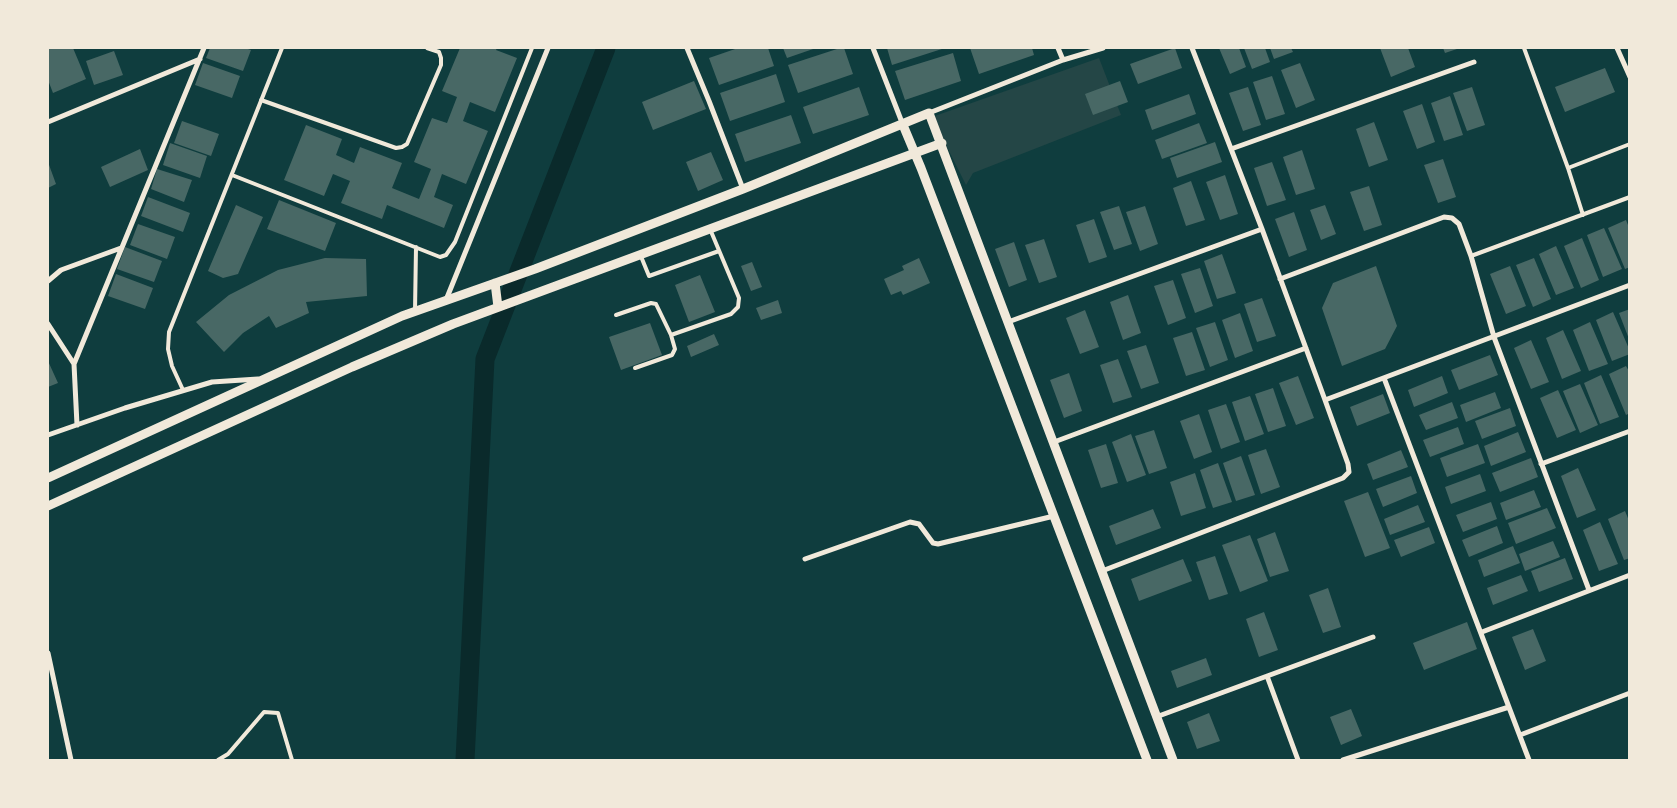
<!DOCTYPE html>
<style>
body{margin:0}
#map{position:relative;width:1677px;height:808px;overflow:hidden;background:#0f3d3e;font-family:Manrope,sans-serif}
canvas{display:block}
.frame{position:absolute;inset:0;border:49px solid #f1e9da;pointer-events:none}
</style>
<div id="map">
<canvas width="1677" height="808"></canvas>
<div class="frame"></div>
</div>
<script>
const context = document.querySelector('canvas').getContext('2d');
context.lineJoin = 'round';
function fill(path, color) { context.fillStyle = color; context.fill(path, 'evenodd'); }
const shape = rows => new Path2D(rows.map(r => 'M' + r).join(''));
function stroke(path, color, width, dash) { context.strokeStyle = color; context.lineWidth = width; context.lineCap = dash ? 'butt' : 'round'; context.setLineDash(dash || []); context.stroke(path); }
fill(shape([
 [1099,58,1121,115,973,173,966,185,932,117]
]), '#244646');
stroke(shape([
 [465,760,485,359,606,48]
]), '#0a2a2b', 19);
fill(shape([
 [48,48,73,48,86,79,53,93,48,80],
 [210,48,245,48,251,50,243,71,206,58],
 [460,48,497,48,496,50,517,58,495,112,470,102,463,121,488,131,466,184,442,174,434,197,453,205,444,228,387,205,382,219,341,203,350,181,333,174,324,196,284,180,306,125,342,139,336,155,354,163,360,147,402,163,392,188,419,199,431,169,414,162,432,118,447,123,457,97,442,91],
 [738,48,768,48,774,66,719,85,709,58],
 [783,48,816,48,787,58],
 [840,48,844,48,853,74,798,93,788,65],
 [887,48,945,48,892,65],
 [970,48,1032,48,1034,55,979,74],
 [1175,48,1182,68,1138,84,1130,64],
 [1219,48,1239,48,1246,67,1230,74],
 [1244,48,1265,48,1270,62,1252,69],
 [1270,48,1291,48,1293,52,1274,59],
 [1380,48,1408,48,1415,67,1391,77],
 [1443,48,1460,48,1445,53],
 [114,51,123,75,94,85,86,61],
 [953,53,961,81,905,100,895,71],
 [203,63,240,76,232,98,195,85],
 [1300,63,1315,100,1296,108,1281,70],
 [1605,68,1615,92,1565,112,1555,87],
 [776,74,785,102,730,121,720,93],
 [1272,76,1285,114,1266,120,1253,82],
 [694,81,706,109,653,130,642,102],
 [1120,81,1128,102,1093,115,1085,94],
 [859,87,869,115,813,134,803,107],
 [1248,87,1261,125,1243,131,1229,93],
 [1472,87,1485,125,1467,131,1453,93],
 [1189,94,1196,114,1152,130,1145,110],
 [1450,96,1463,135,1444,141,1431,103],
 [1422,104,1435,142,1417,149,1403,111],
 [791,115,801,143,745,162,735,134],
 [182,121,219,134,211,156,174,143],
 [1374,122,1388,160,1369,167,1356,129],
 [1199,123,1207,143,1162,159,1155,140],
 [1215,142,1222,162,1177,178,1170,158],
 [170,143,207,156,200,178,163,165],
 [140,149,148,170,110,187,101,167],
 [1302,150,1315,189,1296,195,1283,157],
 [711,152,723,180,698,191,686,162],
 [1443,159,1456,197,1438,203,1424,165],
 [48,162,56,184,48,188],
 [1272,162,1286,200,1267,206,1254,168],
 [157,169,192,180,184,202,151,189],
 [1225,175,1238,214,1220,220,1206,182],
 [1191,181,1205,220,1186,226,1173,188],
 [1369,186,1382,225,1364,231,1350,192],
 [148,197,190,213,183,232,141,216],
 [279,200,336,223,325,251,267,229],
 [236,205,263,217,238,274,223,278,208,271],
 [1325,205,1336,234,1321,240,1310,210],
 [1119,206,1132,244,1114,250,1100,212],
 [1145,206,1158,244,1140,251,1126,212],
 [1294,212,1307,250,1289,257,1275,219],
 [1094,219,1107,257,1089,263,1076,225],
 [1626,220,1630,230,1630,267,1625,269,1608,228],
 [138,224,175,237,167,259,130,245],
 [1604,228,1622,269,1603,277,1587,235],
 [1582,238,1599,280,1581,288,1564,246],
 [1044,239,1057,277,1039,283,1025,245],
 [1014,242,1027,280,1009,287,995,249],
 [1556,246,1574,288,1556,295,1539,254],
 [125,247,162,261,154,282,117,269],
 [1222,254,1236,293,1217,299,1204,261],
 [325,258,366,259,367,296,306,302,309,313,276,328,269,316,243,333,224,352,196,322,229,295,278,270],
 [919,258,930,283,903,295,901,291,891,295,884,279,904,270,902,266],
 [1534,258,1551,299,1533,307,1516,265],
 [752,262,762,287,751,291,741,266],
 [1376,266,1397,326,1385,349,1342,366,1322,308,1333,283],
 [1510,266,1526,306,1506,314,1490,274],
 [1200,268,1213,306,1195,313,1181,274],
 [116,274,153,288,145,309,108,296],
 [700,275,715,312,689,322,675,285],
 [1173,280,1186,318,1168,325,1154,286],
 [1128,295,1141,333,1123,340,1110,302],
 [1262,298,1276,336,1257,342,1244,304],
 [778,300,782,313,761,320,756,308],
 [1630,309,1630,339,1629,339,1619,313],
 [1085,310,1099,347,1080,354,1066,318],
 [1613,312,1630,351,1630,354,1612,361,1596,320],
 [1240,313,1253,351,1235,358,1222,320],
 [1215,322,1228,360,1210,367,1196,328],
 [1590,322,1608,364,1589,371,1573,330],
 [650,323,662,355,621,370,609,337],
 [1563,330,1581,371,1562,379,1546,338],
 [1192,332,1205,370,1186,376,1173,338],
 [714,334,719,345,691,357,687,346],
 [1531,340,1549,382,1531,389,1514,348],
 [1146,345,1159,383,1141,389,1127,351],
 [1490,355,1498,375,1459,390,1451,370],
 [1118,359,1132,397,1113,403,1100,365],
 [48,361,58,383,48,387],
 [1626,366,1630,373,1630,413,1626,415,1609,374],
 [1069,373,1082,411,1064,418,1050,380],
 [1601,375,1619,417,1600,424,1584,383],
 [1298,376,1314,418,1296,425,1279,383],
 [1442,376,1448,393,1414,407,1408,390],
 [1580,384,1598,425,1580,433,1563,391],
 [1273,388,1286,426,1268,432,1255,394],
 [1558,390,1576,430,1557,438,1540,398],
 [1495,392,1501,408,1466,422,1460,405],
 [1383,394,1390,413,1357,426,1350,407],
 [1250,396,1264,434,1245,441,1232,402],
 [1452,402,1458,418,1426,430,1419,415],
 [1226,404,1240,442,1221,449,1208,410],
 [1510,408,1516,426,1482,439,1475,421],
 [1199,414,1212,452,1194,459,1180,421],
 [1458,427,1464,444,1430,457,1423,440],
 [1154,430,1167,468,1149,474,1135,436],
 [1518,432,1526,452,1491,466,1484,446],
 [1131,434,1146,475,1127,482,1112,442],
 [1106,444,1118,483,1101,488,1088,450],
 [1478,444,1485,463,1447,477,1440,458],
 [1266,449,1280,487,1261,494,1248,455],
 [1401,450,1408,467,1373,480,1367,464],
 [1241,456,1255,495,1236,501,1223,463],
 [1531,458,1538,477,1500,492,1492,473],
 [1218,463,1232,502,1213,508,1200,470],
 [1578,468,1596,510,1577,518,1561,476],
 [1195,473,1206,508,1181,516,1170,482],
 [1480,474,1486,491,1451,504,1445,487],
 [1411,476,1417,493,1383,507,1376,489],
 [1534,490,1541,507,1506,520,1500,503],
 [1368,492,1390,548,1365,557,1344,501],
 [1491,502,1497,519,1463,532,1456,515],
 [1418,505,1425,522,1390,535,1384,519],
 [1547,508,1556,528,1516,544,1508,523],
 [1153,509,1161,528,1116,545,1109,526],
 [1625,511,1630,523,1630,558,1624,560,1608,519],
 [1600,522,1618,564,1599,571,1583,530],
 [1497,526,1503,543,1469,557,1462,540],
 [1429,527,1435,543,1401,557,1394,540],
 [1275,532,1289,571,1270,577,1257,539],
 [1250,535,1268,581,1240,592,1222,545],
 [1553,541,1560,557,1525,571,1519,554],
 [1513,546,1520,563,1484,577,1478,560],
 [1215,556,1228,594,1209,600,1196,562],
 [1565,558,1573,579,1539,592,1531,571],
 [1183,559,1192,581,1139,601,1131,579],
 [1521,575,1528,591,1493,605,1487,588],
 [1328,588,1341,627,1323,633,1309,595],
 [1264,612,1278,650,1259,657,1246,619],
 [1467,622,1477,649,1424,670,1413,643],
 [1533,629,1546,661,1525,670,1512,637],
 [1206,658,1212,675,1177,688,1171,671],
 [1351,709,1362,736,1341,745,1330,717],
 [1209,713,1220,741,1197,749,1187,722]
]), '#486865');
stroke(shape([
 [1524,48,1568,168,1583,215],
 [261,100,396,148,402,147,407,144,441,65,441,58,439,52,427,48],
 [1568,168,1630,144],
 [232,175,440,257,446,255,455,242,532,48],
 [640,254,649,276,719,251],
 [1471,256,1630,197],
 [415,311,416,247],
 [616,315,651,303,656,304,671,335],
 [635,368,672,355,675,349,671,335,731,314,738,307,739,298,710,229],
 [183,390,172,366,168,349,169,332,282,48],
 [218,760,228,754,264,712,278,713,292,760]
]), '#f1e9da', 4);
stroke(shape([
 [687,48,709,101,743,189],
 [873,48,903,125],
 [1058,48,1063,60],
 [1192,48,1262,229,1325,400,1630,285],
 [1617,48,1630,77],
 [929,113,1063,60,1103,48],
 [48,122,200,59],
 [1231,149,1474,62],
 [1280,279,1444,217,1452,218,1459,224,1471,256,1494,337,1589,590],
 [48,281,61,270,121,248],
 [446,300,548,48],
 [1008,322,1262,229],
 [48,324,74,364],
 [1384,378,1529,760],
 [77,425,74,364,204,48],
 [48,435,125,408,212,382,258,379],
 [1054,442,1306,348],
 [1541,464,1630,431],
 [805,559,910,522,919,524,933,543,938,544,1054,516],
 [1102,571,1343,478,1349,472,1348,464,1325,400],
 [1482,632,1630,575],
 [48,653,71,760],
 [1267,676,1298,760],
 [1156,717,1373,637],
 [1520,735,1630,693],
 [1343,760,1509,707]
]), '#f1e9da', 5);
stroke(shape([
 [903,125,921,168,1147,760],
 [495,283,498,307],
 [48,478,402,316,535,269,743,189,929,113,1173,760],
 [48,506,352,367,453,324,942,143]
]), '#f1e9da', 9);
</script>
